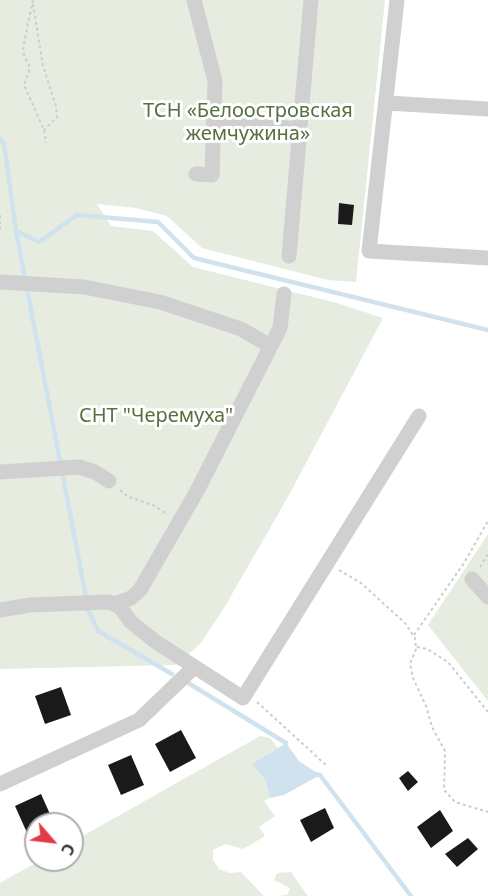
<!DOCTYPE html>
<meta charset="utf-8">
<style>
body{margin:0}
#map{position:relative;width:488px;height:896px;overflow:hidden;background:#fff;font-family:"Noto Sans",sans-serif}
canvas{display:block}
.north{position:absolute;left:24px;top:812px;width:60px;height:60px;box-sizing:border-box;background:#fff;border:2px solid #adadad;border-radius:50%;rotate:118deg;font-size:16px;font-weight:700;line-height:24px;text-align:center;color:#333}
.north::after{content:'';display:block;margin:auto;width:21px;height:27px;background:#e63946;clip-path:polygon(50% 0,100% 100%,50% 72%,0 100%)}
</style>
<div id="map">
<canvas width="488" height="896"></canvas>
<div class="north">С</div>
</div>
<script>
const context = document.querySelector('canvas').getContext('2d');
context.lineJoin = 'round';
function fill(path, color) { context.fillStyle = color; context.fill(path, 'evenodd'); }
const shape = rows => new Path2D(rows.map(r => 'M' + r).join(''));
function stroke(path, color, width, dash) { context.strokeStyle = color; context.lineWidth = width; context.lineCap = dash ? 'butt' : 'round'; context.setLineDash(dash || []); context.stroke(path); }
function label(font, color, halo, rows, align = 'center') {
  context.font = font + ' "Noto Sans",sans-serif'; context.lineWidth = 6; context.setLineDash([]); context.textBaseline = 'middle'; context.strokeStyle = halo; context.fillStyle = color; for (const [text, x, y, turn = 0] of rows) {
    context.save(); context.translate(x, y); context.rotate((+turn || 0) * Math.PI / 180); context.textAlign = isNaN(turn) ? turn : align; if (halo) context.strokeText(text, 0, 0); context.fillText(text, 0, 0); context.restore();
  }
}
fill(shape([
 [0,0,385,0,356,282,328,280,202,248,167,216,136,208,97,204,111,226,153,231,193,267,337,303,383,318,289,495,224,608,201,643,176,665,0,669],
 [488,534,488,701,428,625],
 [260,736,270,738,278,748,266,755,265,779,270,798,264,801,275,816,259,827,265,836,243,849,225,844,213,850,213,860,219,869,230,873,241,872,264,896,0,896,0,883,41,860,72,860,72,842],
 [291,872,302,888,308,896,275,896,287,895,290,888,274,880,277,873]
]), '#e6ecdf');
fill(shape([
 [286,743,299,761,320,775,284,795,270,798,265,779,252,764]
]), '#cfe2ee');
stroke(shape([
 [0,139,4,144,16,231,86,597],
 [16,231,39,242,77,215,158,222,194,258,488,330],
 [87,607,98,631,172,674],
 [185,681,286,743,285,746],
 [315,774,320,775,411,896]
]), '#cfe2ee', 4.5);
fill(shape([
 [339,203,354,205,352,225,338,224],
 [61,687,71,715,45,724,35,696],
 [181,730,196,758,170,772,155,744],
 [131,755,144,785,121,795,108,765],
 [408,771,418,782,408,791,399,778],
 [41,794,54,823,36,824,36,832,28,835,15,806],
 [325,808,334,828,311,842,300,820],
 [440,810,453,831,431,848,417,827],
 [468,838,478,849,457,867,445,854]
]), '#1a1a1a');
stroke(shape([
 [33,0,23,48,24,55,30,68,24,85,44,130,46,143],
 [33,4,43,66,56,106,57,117,44,130],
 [0,215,0,232],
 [120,490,127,496,155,506,168,515],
 [480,567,488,554],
 [339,570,361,583,405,623,415,638,416,649,410,664,413,678,426,706,432,727,445,751,444,790,455,802,488,812],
 [414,635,464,563,488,521],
 [417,647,427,649,448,662,488,712],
 [257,702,327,766]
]), '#cdcdcd', 2, [3, 3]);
stroke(shape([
 [194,0,215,81,212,175,196,174],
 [397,0,369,251,488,258],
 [387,103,488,109],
 [214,122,300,129],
 [289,256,311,0],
 [0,282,84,287,160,302,241,329,270,346],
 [0,472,79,467,95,472,109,481],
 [472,579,488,597],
 [114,604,131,598,140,590,197,491,280,328,284,294],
 [0,610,30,605,109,602,120,607,131,622,156,642,243,698,419,416],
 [0,784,139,720,190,671]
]), '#d0d0d0', 15);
label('20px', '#56703f', '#fff', [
 ["ТСН «Белоостровская",248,111],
 ["жемчужина»",248,134],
 ["СНТ \"Черемуха\"",156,416]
]);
</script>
